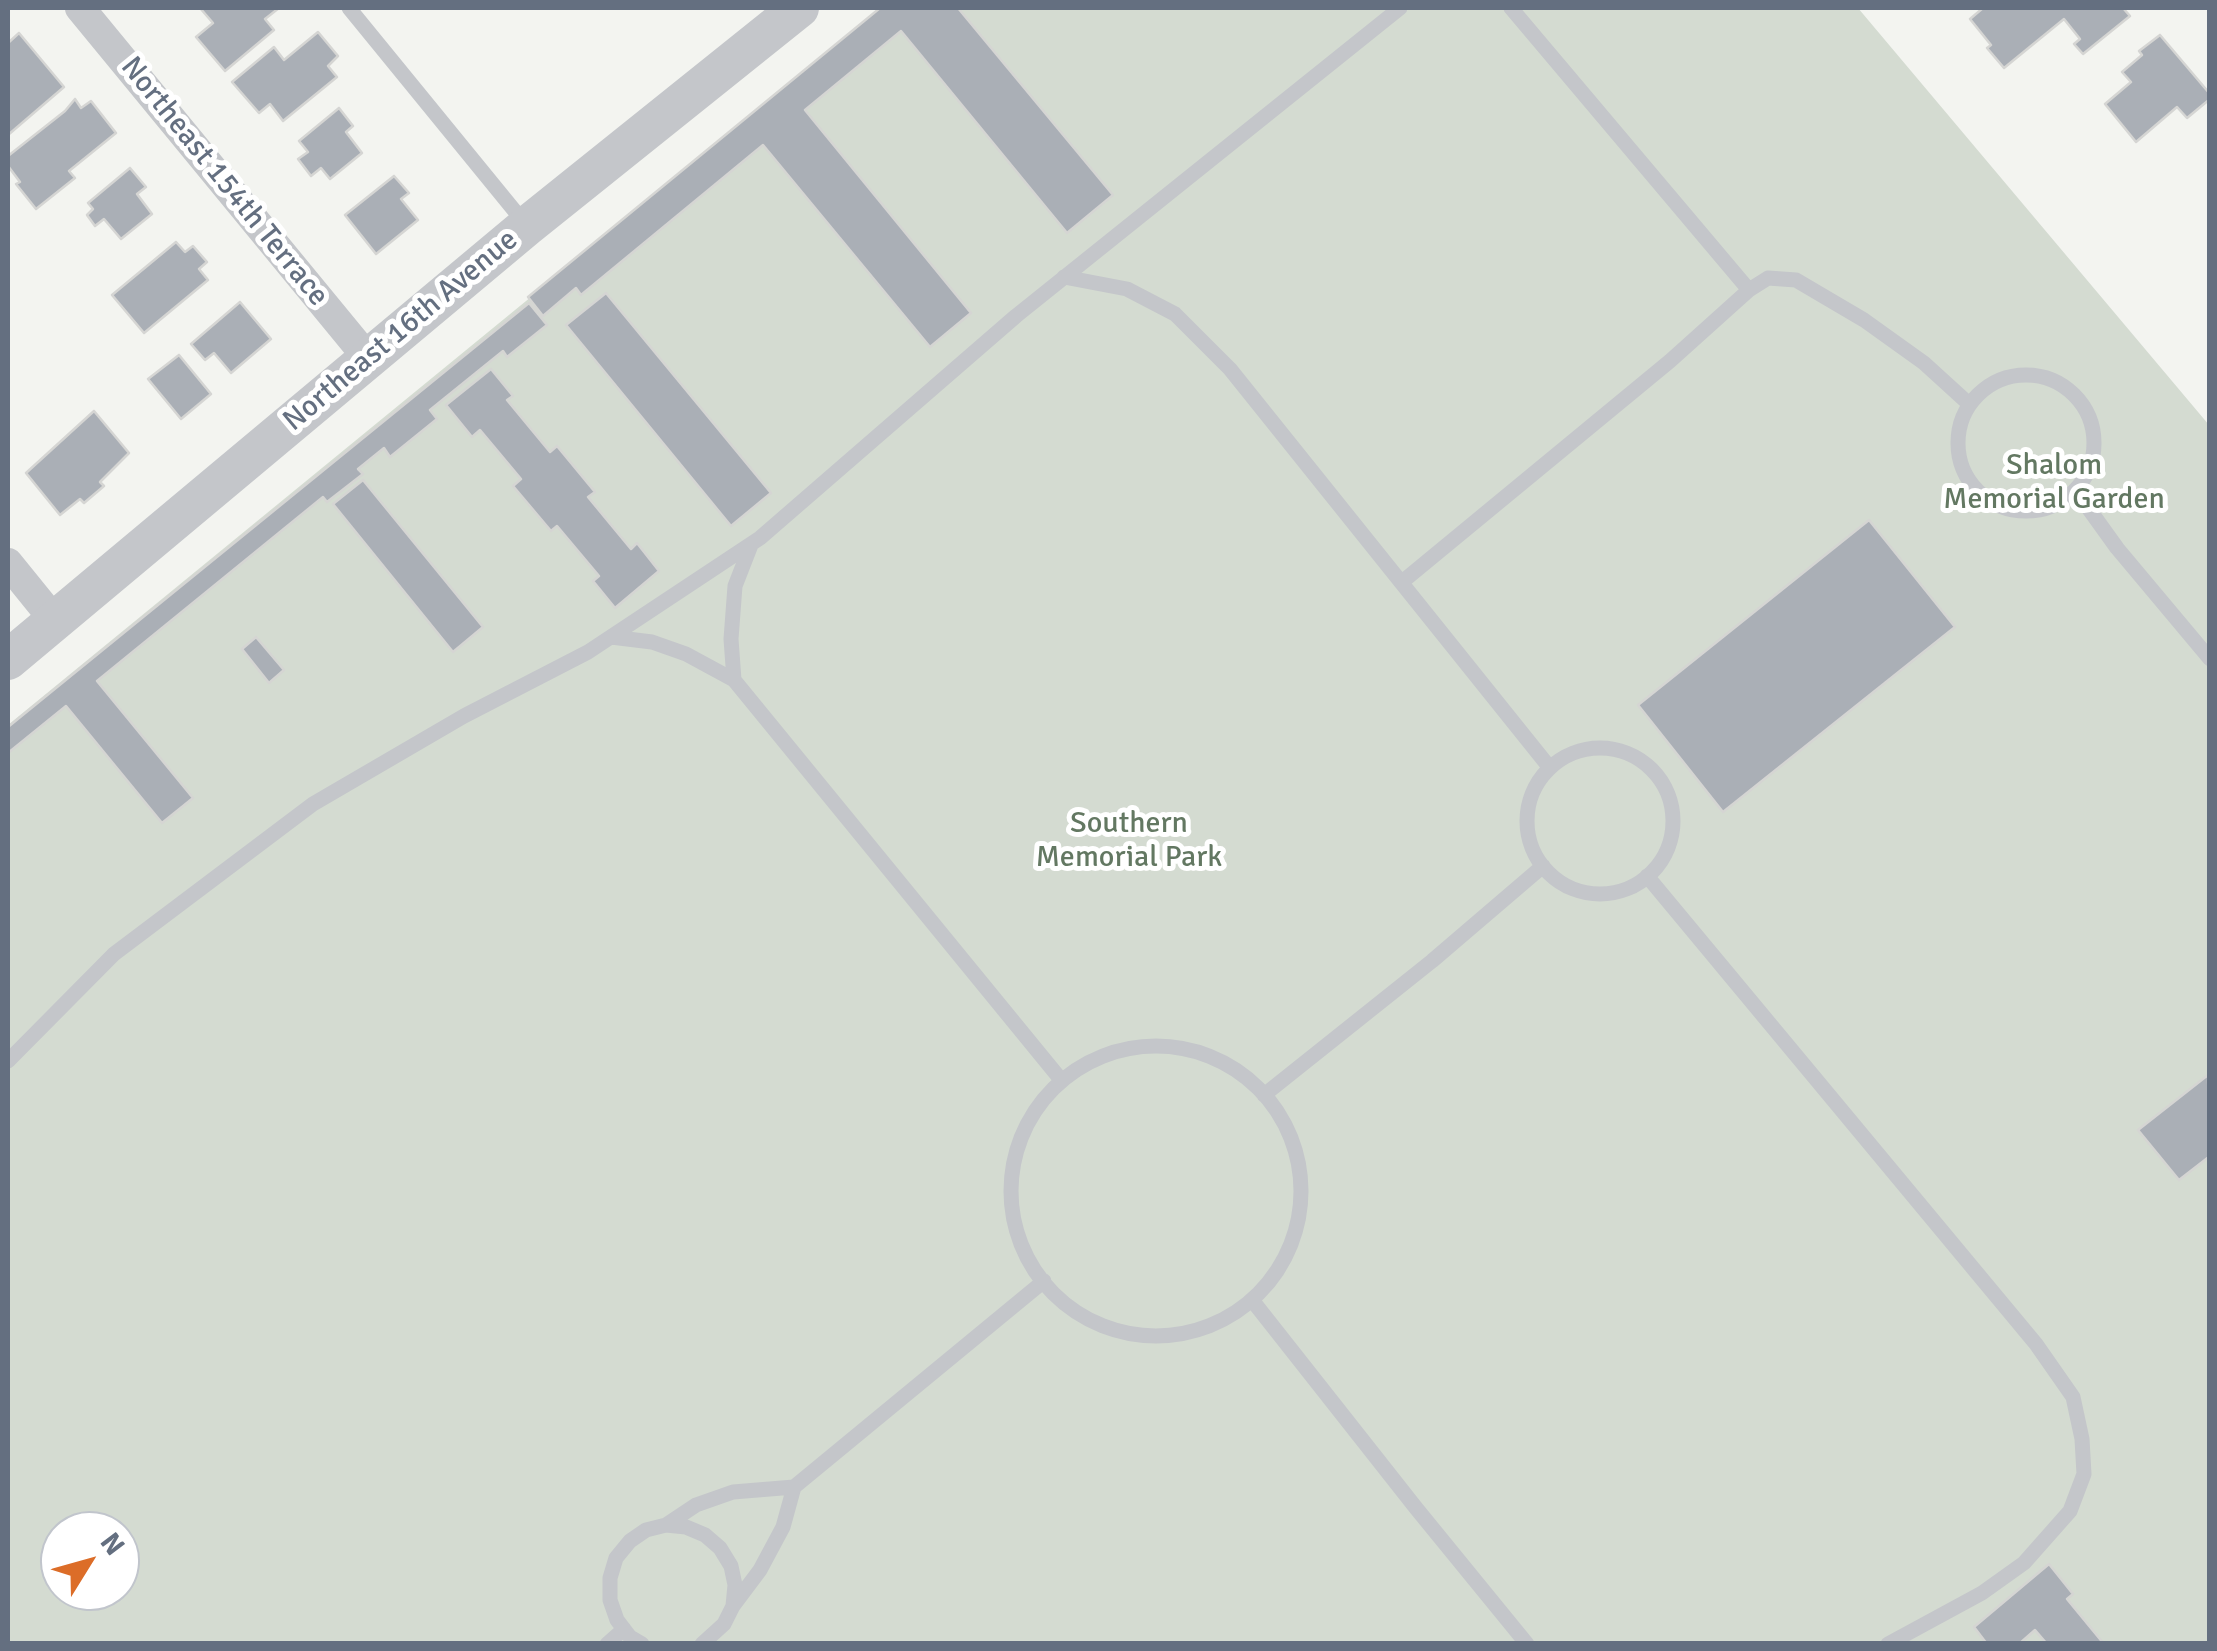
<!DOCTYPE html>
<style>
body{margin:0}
#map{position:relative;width:2217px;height:1651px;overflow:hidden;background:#f3f4f0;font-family:Signika,sans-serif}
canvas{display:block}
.frame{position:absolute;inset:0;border:10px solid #646f80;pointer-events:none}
.north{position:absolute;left:40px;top:1511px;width:100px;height:100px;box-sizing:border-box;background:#fff;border:2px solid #c1c5cc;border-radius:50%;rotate:53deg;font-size:28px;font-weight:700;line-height:40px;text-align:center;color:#646f80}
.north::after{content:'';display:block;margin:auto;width:35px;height:45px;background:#dc6d28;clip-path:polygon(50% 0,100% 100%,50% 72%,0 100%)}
</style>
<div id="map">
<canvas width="2217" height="1651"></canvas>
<div class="frame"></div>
<div class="north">N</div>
</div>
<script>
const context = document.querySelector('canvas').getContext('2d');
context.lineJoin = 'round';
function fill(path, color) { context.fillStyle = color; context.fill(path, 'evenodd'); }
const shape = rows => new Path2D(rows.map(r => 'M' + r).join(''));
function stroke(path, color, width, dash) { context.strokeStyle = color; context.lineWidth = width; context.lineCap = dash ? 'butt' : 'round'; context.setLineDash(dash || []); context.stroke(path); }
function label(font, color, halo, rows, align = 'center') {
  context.font = font + ' Signika,sans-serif'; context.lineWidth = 10; context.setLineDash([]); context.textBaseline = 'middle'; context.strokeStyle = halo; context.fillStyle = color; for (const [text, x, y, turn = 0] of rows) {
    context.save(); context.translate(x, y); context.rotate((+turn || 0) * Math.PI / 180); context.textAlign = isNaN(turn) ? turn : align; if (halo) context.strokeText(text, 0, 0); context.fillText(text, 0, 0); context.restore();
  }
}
fill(shape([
 [884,8,1858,8,2209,425,2209,1643,8,1644,8,725],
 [60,1531,120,1531,120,1591,60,1591]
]), '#d4dbd1');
const building = shape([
 [200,8,279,8,265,19,274,30,225,71,196,37,213,23,200,8],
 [880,8,958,8,1113,195,1067,233,901,31,805,110,971,313,930,347,763,145,581,295,576,288,543,316,528,297,880,8],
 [1983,8,2123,8,2130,16,2083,54,2074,44,2080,39,2064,19,2004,68,1987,48,1991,45,1970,19,1983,8],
 [318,32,338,56,328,66,337,77,283,121,270,104,259,113,232,82,274,47,284,60,318,32],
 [19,33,64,87,8,135,8,43,19,33],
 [2160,35,2210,94,2210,99,2187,118,2177,107,2136,142,2105,104,2131,82,2122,72,2142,55,2139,51,2160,35],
 [75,99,81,108,91,101,116,133,69,171,75,178,36,209,16,184,20,182,8,166,8,156,65,111,75,99],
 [339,108,353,126,346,132,362,153,330,179,321,168,311,176,298,159,308,152,299,141,339,108],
 [130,168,146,187,137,194,152,214,121,239,104,219,95,226,87,215,93,209,88,203,130,168],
 [394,176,409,193,401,199,418,220,376,254,345,215,394,176],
 [176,242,185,252,193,246,207,262,199,269,208,280,144,333,112,295,176,242],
 [606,293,771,493,731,526,566,325,606,293],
 [240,302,271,339,231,373,214,353,205,360,191,344,240,302],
 [529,303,547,325,507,357,503,351,430,410,437,419,390,457,384,448,358,469,363,474,327,502,323,497,97,681,193,798,162,823,66,706,8,753,8,727,529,303],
 [179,355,211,394,181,419,148,379,179,355],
 [491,369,513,396,507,400,550,452,557,446,595,492,588,497,631,549,637,543,659,571,615,608,593,581,599,576,557,526,551,531,513,486,521,479,480,430,472,437,446,405,491,369],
 [94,411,129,453,100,482,104,486,84,503,80,499,60,515,26,473,94,411],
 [363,480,483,627,453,652,333,504,363,480],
 [1869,520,1955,627,1723,812,1638,705,1869,520],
 [256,637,284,670,269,683,242,649,256,637],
 [2208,1075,2210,1156,2179,1180,2138,1130,2208,1075],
 [2049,1564,2073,1594,2067,1599,2104,1644,2047,1644,2035,1630,2019,1644,1987,1644,1974,1627,2049,1564]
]);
fill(building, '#aaafb6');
stroke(building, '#d5d5d3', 2.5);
stroke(shape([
 [349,8,527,226],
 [1511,8,1749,290,1768,278,1796,280,1864,320,1924,363,1969,404],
 [1064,277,1127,289,1175,314,1230,369,1550,768],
 '1958 443a68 68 0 1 1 136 0a68 68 0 1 1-136 0Z',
 [2076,491,2117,548,2210,659],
 [751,545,735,586,731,639,734,680,1062,1081],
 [1402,582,1670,361,1749,290],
 [611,637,652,642,686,654,734,680],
 '1527 821a73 73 0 1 1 146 0a73 73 0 1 1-146 0Z',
 [1647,876,2036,1344,2073,1397,2082,1439,2084,1474,2070,1511,2024,1563,1982,1593,1888,1644],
 '1011 1191a145 145 0 1 1 290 0a145 145 0 1 1-290 0Z',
 [8,1061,114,954,313,804,464,716,588,652,760,538,1016,316,1400,8],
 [1264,1095,1432,961,1543,866],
 [1252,1300,1416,1508,1527,1644],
 [666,1525,696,1505,733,1492,794,1487,1044,1281],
 [733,1606,760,1570,783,1527,794,1487],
 [607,1644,624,1629],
 [642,1644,630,1637,617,1620,610,1600,610,1578,616,1558,630,1541,646,1530,666,1525,686,1527,705,1535,720,1548,731,1566,735,1585,733,1606,724,1624,702,1644]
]), '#c4c6ca', 15);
stroke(shape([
 [80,8,367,357],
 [8,563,55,621]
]), '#c4c6ca', 30);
stroke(shape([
 [8,660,527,226,799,8]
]), '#c4c6ca', 40);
label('30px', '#646f80', '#fff', [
 ["Northeast 154th Terrace",224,182,51],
 ["Northeast 16th Avenue",401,331,-40]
]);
label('30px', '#637862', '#fff', [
 ["Shalom",2054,466],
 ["Memorial Garden",2054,500],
 ["Southern",1129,824],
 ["Memorial Park",1129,858]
]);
</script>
